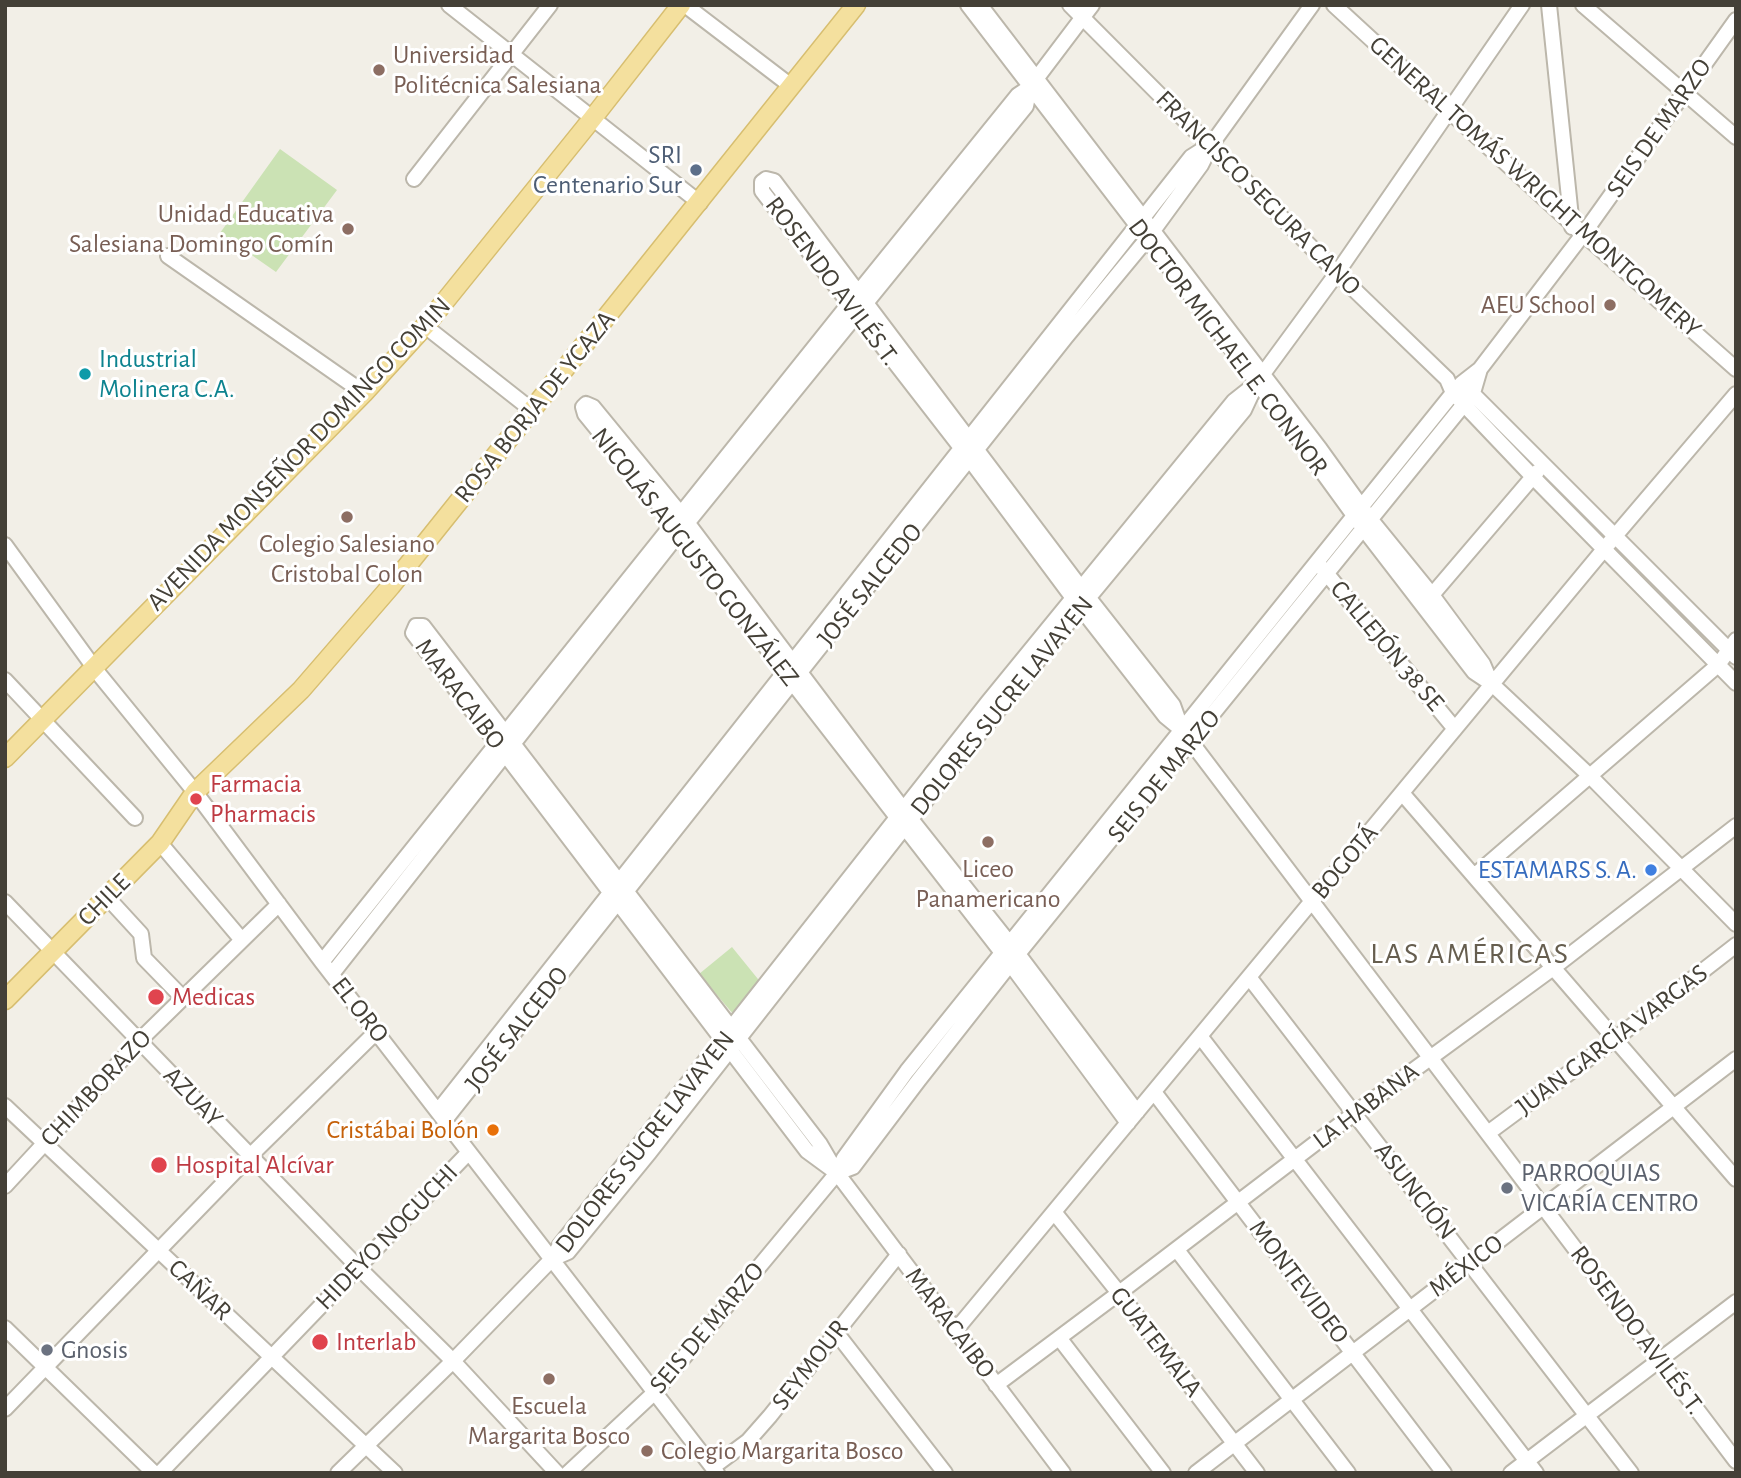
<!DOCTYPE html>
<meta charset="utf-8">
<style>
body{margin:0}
#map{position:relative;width:1741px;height:1478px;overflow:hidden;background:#f2efe7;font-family:"Alegreya Sans",sans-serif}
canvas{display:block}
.frame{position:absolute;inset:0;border:7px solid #444037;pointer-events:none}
</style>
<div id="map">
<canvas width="1741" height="1478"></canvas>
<div class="frame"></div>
</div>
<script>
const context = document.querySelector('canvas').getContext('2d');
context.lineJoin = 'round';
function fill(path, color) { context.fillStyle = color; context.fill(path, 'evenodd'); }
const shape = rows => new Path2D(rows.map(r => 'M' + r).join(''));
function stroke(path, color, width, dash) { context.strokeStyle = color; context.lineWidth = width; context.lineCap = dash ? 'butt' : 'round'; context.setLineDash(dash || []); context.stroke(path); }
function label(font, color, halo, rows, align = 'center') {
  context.font = font + ' "Alegreya Sans",sans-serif'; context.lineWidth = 6; context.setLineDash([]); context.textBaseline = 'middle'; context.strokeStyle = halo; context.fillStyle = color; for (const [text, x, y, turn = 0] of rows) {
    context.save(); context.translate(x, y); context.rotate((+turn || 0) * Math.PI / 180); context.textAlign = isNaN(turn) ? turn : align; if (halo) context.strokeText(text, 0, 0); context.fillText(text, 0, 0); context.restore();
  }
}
fill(shape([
 [280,149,337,190,276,272,220,233],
 [732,947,762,984,734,1015,699,974]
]), '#cbe2b4');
const minor = shape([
 [449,5,700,203],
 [685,5,791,86],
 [968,5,1257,382,1363,528,1474,672,1492,684,1590,776,1736,924],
 [980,5,1320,449,1371,520,1432,595,1483,664,1491,683],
 [1070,5,1337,273,1447,379,1453,393,1533,477,1736,683],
 [1334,5,1571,223,1736,369],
 [1549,5,1572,227],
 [1583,5,1736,137],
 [414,179,550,5],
 [168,256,364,393],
 [425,326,533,411],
 [1467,388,1736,657],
 [5,545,98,673,195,792,322,962,717,1473],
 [1322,568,1455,729],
 [1432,595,1537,472],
 [5,680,135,818],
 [1182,730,1173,705,1081,588,774,181,766,179,762,182,762,191,962,449,1073,598,1165,716,1182,730,1736,1461],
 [1402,793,1736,1179],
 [160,843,241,939],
 [1474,876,1718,665,1736,640],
 [107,897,141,934,144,958,182,997],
 [5,902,358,1267,453,1361,557,1473],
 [322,962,849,304,1018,95,1030,87,1092,5],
 [332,974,680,532,1026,106,1030,87],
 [1249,977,1631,1473],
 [1200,1036,1536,1473],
 [1154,1092,1444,1473],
 [5,1106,395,1473],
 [438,1111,1191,157,1210,145],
 [445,1120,1066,337,1147,239,1201,165,1211,145,1312,5],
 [1128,1123,1003,954,792,682,673,522,585,414,583,407,586,404,593,407,680,513,903,809,1018,954,1137,1112],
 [1488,1133,1615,1039,1736,945],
 [837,1173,807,1151,413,633,416,626,423,626,820,1144,837,1173,1063,1473],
 [837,1173,853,1167,918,1081,1018,954,1473,393,1480,369],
 [5,1186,139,1041,279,904],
 [1054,1212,1119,1293,1257,1473],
 [1177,1250,1348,1473],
 [552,1259,568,1252,649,1153,911,819,1080,608,1244,410,1257,382,1337,273,1522,5],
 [5,1328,154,1473],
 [835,1331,945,1473],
 [955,1331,1615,536,1736,394],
 [1060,1339,1163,1473],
 [996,1385,1119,1293,1355,1113,1553,968,1736,826],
 [5,1409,250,1156,377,1031],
 [713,1467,748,1441,770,1416,899,1254],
 [160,1473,469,1152],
 [338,1473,453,1361,552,1259,560,1245,988,702,1234,401,1253,386],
 [568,1473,655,1392,837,1173,844,1158,907,1071,1453,393,1462,383,1480,369,1584,233,1736,20],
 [1196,1473,1736,1059],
 [1511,1473,1736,1302]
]);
const major = shape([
 [5,758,364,393,425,326,592,119,681,5],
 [5,1000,160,843,195,792,301,690,391,586,856,5]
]);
stroke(minor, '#bcb7ab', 18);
stroke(major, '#d7be70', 21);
stroke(minor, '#fff', 14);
stroke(major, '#f4e09e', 18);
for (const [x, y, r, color] of [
 [379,70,7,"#8d6e63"],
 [696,170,7,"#5c6f8a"],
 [348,229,7,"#8d6e63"],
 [1610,305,7,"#8d6e63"],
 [85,374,7,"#0f9aa8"],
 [347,517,7,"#8d6e63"],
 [196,799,7,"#e0444e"],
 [988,842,7,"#8d6e63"],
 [1651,870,7,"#3f7fe0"],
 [156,997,9,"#e0444e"],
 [493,1130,7,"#e8710a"],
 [159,1165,9,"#e0444e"],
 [1507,1188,7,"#6b7280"],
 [320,1342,9,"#e0444e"],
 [47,1350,7,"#6b7280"],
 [549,1379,7,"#8d6e63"],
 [647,1451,7,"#8d6e63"]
]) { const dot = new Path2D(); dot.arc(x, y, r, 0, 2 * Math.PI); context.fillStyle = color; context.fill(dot); stroke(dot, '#fff', 2.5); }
label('26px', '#785e54', '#fff', [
 ["Universidad",393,55,"left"],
 ["Politécnica Salesiana",393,85,"left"],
 ["Unidad Educativa",334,214,"right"],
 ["Salesiana Domingo Comín",334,244,"right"],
 ["AEU School",1596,305,"right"],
 ["Colegio Salesiano",347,544],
 ["Cristobal Colon",347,574],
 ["Liceo",988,869],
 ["Panamericano",988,899],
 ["Escuela",549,1406],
 ["Margarita Bosco",549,1436],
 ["Colegio Margarita Bosco",661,1451,"left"]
]);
label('26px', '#444037', '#fff', [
 ["SEIS DE MARZO",1659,128,-55],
 ["GENERAL TOMÁS WRIGHT MONTGOMERY",1535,187,42],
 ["FRANCISCO SEGURA CANO",1258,193,45],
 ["ROSENDO AVILÉS T.",832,281,53],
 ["DOCTOR MICHAEL E. CONNOR",1228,347,53],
 ["ROSA BORJA DE YCAZA",535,407,-51],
 ["AVENIDA MONSEÑOR DOMINGO COMIN",299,454,-46],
 ["NICOLÁS AUGUSTO GONZÁLEZ",695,557,52],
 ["JOSÉ SALCEDO",870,585,-51],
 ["CALLEJÓN 38 SE",1387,646,50],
 ["MARACAIBO",460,694,53],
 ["DOLORES SUCRE LAVAYEN",1002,706,-51],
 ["SEIS DE MARZO",1164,776,-51],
 ["BOGOTÁ",1345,862,-50],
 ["CHILE",104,900,-45],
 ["EL ORO",360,1010,52],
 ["JOSÉ SALCEDO",517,1029,-52],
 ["JUAN GARCÍA VARGAS",1612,1040,-37],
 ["CHIMBORAZO",96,1088,-47],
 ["AZUAY",193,1097,46],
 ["LA HABANA",1366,1106,-37],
 ["DOLORES SUCRE LAVAYEN",645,1142,-52],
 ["ASUNCIÓN",1415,1191,52],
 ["HIDEYO NOGUCHI",387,1237,-46],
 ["MÉXICO",1466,1266,-37],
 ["MONTEVIDEO",1299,1282,53],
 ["CAÑAR",200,1290,43],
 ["MARACAIBO",950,1323,53],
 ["SEIS DE MARZO",707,1328,-50],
 ["ROSENDO AVILÉS T.",1637,1330,53],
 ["GUATEMALA",1156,1342,52],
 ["SEYMOUR",810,1365,-52]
]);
label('26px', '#4e5e75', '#fff', [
 ["SRI",682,155],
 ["Centenario Sur",682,185]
], 'right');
label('26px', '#0d838f', '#fff', [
 ["Industrial",99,359],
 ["Molinera C.A.",99,389]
], 'left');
label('26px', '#be3a42', '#fff', [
 ["Farmacia",210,784],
 ["Pharmacis",210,814],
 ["Medicas",172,997],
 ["Hospital Alcívar",175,1165],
 ["Interlab",336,1342]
], 'left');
label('26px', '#366cbe', '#fff', [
 ["ESTAMARS S. A.",1637,870]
], 'right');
label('26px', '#c56008', '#fff', [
 ["Cristábai Bolón",479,1130]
], 'right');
label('26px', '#5b616d', '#fff', [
 ["PARROQUIAS",1521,1173],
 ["VICARÍA CENTRO",1521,1203],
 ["Gnosis",61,1350]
], 'left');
context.letterSpacing = '2px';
label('30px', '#665e4f', '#fff', [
 ["LAS AMÉRICAS",1470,954]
]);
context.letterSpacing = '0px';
</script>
